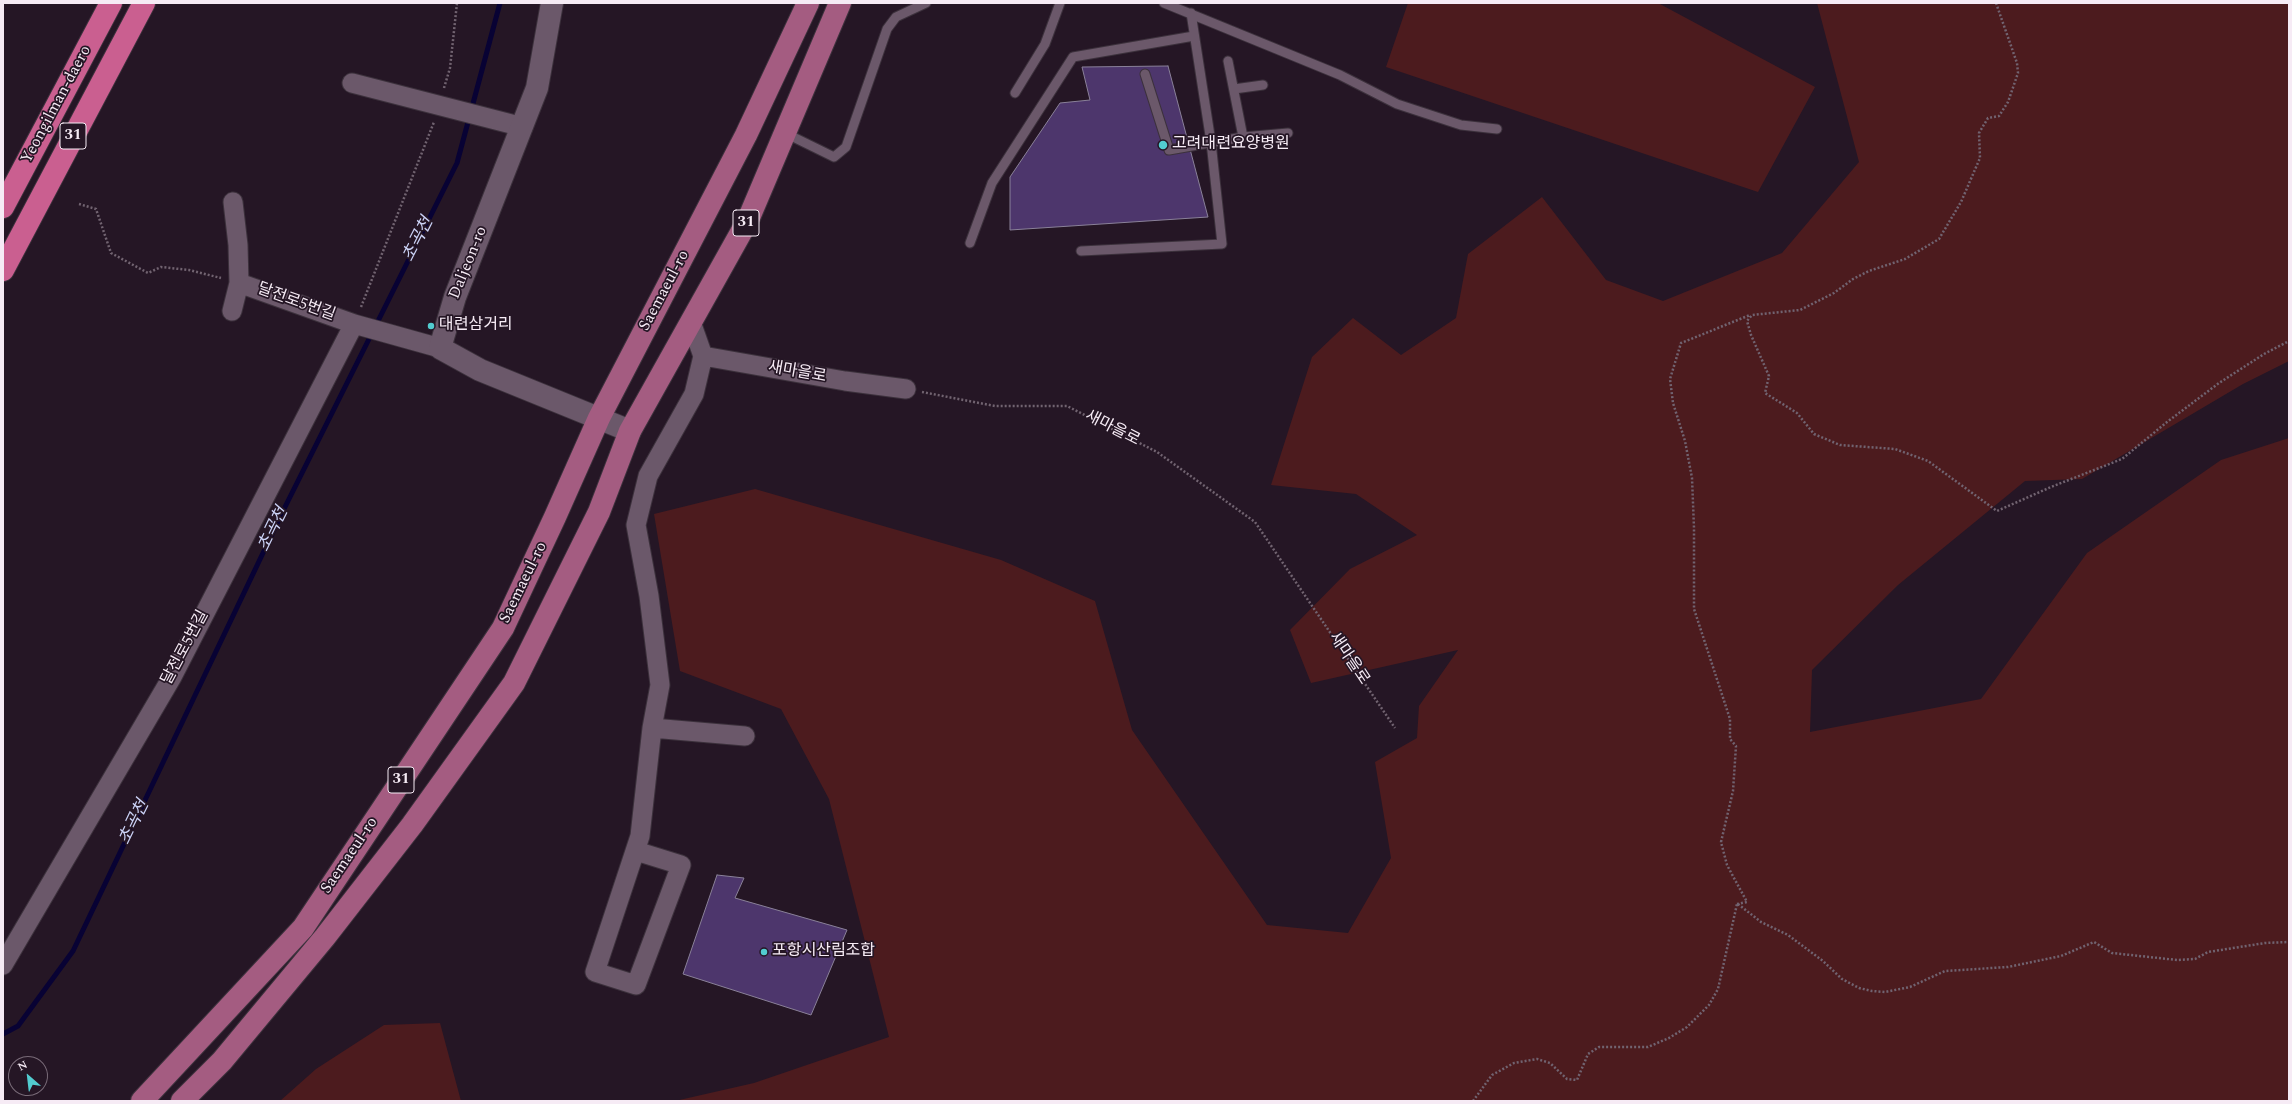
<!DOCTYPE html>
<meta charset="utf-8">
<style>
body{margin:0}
#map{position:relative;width:2292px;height:1104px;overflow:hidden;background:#251625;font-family:Spectral,serif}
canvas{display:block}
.frame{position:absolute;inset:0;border:4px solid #f6ebf5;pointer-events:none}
.north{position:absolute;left:8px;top:1056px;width:40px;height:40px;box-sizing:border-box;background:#251625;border:1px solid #796b78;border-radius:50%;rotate:332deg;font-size:11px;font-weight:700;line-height:16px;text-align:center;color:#f6ebf5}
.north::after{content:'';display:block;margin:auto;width:14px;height:18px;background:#52ccd0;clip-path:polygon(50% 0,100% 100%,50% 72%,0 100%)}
</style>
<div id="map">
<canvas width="2292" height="1104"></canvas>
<div class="frame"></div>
<div class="north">N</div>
</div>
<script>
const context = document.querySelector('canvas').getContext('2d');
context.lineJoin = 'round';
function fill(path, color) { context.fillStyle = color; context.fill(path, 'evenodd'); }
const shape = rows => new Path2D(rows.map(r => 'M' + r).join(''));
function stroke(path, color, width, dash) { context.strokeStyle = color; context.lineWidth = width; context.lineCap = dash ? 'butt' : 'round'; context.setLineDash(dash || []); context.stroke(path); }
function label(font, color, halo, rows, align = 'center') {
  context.font = font + ' Spectral,"Noto Sans KR",serif'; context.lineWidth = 3.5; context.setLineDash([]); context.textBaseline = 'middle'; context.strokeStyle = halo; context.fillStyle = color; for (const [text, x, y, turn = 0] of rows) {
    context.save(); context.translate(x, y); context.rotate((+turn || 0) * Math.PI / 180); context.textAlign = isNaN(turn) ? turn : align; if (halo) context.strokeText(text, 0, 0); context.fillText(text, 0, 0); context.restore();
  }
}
fill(shape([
 [1408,3,1658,3,1815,87,1758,192,1386,67],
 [1817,3,2289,3,2289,361,2243,384,2082,479,2025,481,1898,585,1812,670,1810,732,1981,699,2087,553,2221,460,2289,438,2289,1101,675,1101,754,1083,889,1037,829,799,781,709,680,671,654,514,755,489,1001,560,1095,601,1132,730,1267,925,1348,933,1391,858,1375,762,1417,738,1419,706,1458,650,1311,683,1290,630,1350,569,1417,535,1356,494,1271,485,1312,357,1353,318,1401,355,1456,318,1468,254,1542,197,1606,280,1663,301,1782,253,1859,162],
 [440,1023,461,1101,280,1101,316,1069,384,1025]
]), '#4c1b1e');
stroke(shape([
 [3,1034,18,1026,73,951,284,509,457,163,500,3]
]), '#080234', 5);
const building = shape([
 [1168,66,1208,217,1010,230,1010,177,1060,103,1090,100,1082,67,1168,66],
 [717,875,744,878,735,898,847,930,811,1015,683,974,717,875]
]);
fill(building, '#4d366c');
stroke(building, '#8a8199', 1);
const lane = shape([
 [1164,3,1340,75,1397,104,1461,125,1497,129],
 [1228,61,1243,137],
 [1145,74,1169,150,1243,137,1288,133],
 [1234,89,1263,85],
 [1015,93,1045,44,1060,3],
 [785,133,834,157,846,147,887,29,896,17,926,3],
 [970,243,992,183,1073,57,1194,36],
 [1081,251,1222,244,1211,142,1191,13]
]);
const street = shape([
 [352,83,523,127],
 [239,283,354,324],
 [232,311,239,283,238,245,233,202],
 [703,356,845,381,906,389],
 [652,728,660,685,649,596,636,525,648,476,694,394,703,356,691,322],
 [636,851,681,865,636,985,595,972,640,836,652,728,745,736],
 [3,965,172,677,354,324,440,348]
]);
const secondary = shape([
 [552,3,537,88,455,297,440,348,480,370,630,431]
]);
const primary = shape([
 [142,1101,303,928,503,628,555,517,599,418,746,135,808,3],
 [182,1101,222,1061,325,937,412,825,514,683,599,512,630,431,748,220,840,3]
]);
const highway = shape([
 [3,207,111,3],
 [3,270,144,3]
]);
stroke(lane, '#3c313c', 11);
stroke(street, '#3c313c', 21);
stroke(secondary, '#3c313c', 24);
stroke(primary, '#3c313c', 24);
stroke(highway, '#3c313c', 24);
stroke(shape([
 [1996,3,2017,63,2018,73,2008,102,1999,116,1988,118,1979,133,1980,158,1961,202,1939,239,1905,259,1869,271,1853,279,1834,293,1800,310,1752,315,1747,321,1751,335,1769,376,1765,393,1797,413,1814,434,1840,445,1895,449,1928,461,1997,511,2051,487,2122,459,2167,422,2219,383,2264,354,2289,341],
 [444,88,450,68,457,3],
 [79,204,96,209,111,253,148,273,161,267,189,270,221,278],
 [361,307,434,122],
 [922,392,995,406,1067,406,1157,452,1255,522,1395,728],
 [1737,904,1747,902,1727,865,1721,842,1733,791,1736,746,1730,739,1730,719,1694,609,1694,528,1692,478,1685,441,1673,403,1670,379,1681,343,1750,315],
 [1738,904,1761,922,1788,935,1823,961,1842,979,1859,988,1872,991,1885,992,1910,987,1945,971,2008,967,2061,956,2094,942,2112,953,2177,960,2195,959,2208,952,2265,943,2289,942],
 [1473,1101,1492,1075,1514,1063,1537,1059,1550,1063,1567,1079,1577,1080,1588,1054,1599,1047,1648,1047,1669,1038,1687,1027,1709,1005,1718,989,1737,904]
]), '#716370', 2.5, [2, 2]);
stroke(lane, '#6b586a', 9);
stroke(street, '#6b586a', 19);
stroke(secondary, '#6b586a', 22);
stroke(primary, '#a45c81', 22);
stroke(highway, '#ca5f90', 22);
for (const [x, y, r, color] of [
 [1163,145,5,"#52ccd0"],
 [431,326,4,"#52ccd0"],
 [764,952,4,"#52ccd0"]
]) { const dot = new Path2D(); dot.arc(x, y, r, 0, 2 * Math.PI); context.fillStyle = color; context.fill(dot); stroke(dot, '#251625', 1.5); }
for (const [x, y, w] of [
 [73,136,26],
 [746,223,26],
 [401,780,26]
]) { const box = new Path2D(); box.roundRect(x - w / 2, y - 13, w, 26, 3); context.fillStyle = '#251625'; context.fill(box); stroke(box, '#f6ebf5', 1); }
label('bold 15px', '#f6ebf5', null, [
 ["31",73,136],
 ["31",746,223],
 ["31",401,780]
]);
label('16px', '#f6ebf5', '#251625', [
 ["Yeongilman-daero",57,105,-62],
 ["Daljeon-ro",469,263,-68],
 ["Saemaeul-ro",665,291,-62],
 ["달전로5번길",296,303,20],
 ["새마을로",797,373,10],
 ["새마을로",1112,429,27],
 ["Saemaeul-ro",524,583,-64],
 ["달전로5번길",186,648,-62],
 ["새마을로",1348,659,56],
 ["Saemaeul-ro",350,856,-56]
]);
label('16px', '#f6ebf5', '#251625', [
 ["고려대련요양병원",1172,145],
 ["대련삼거리",439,326],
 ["포항시산림조합",772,952]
], 'left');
label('italic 17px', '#cdd4f8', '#251625', [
 ["초곡천",419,240,-63],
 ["초곡천",274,530,-64],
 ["초곡천",135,823,-64]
]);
</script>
